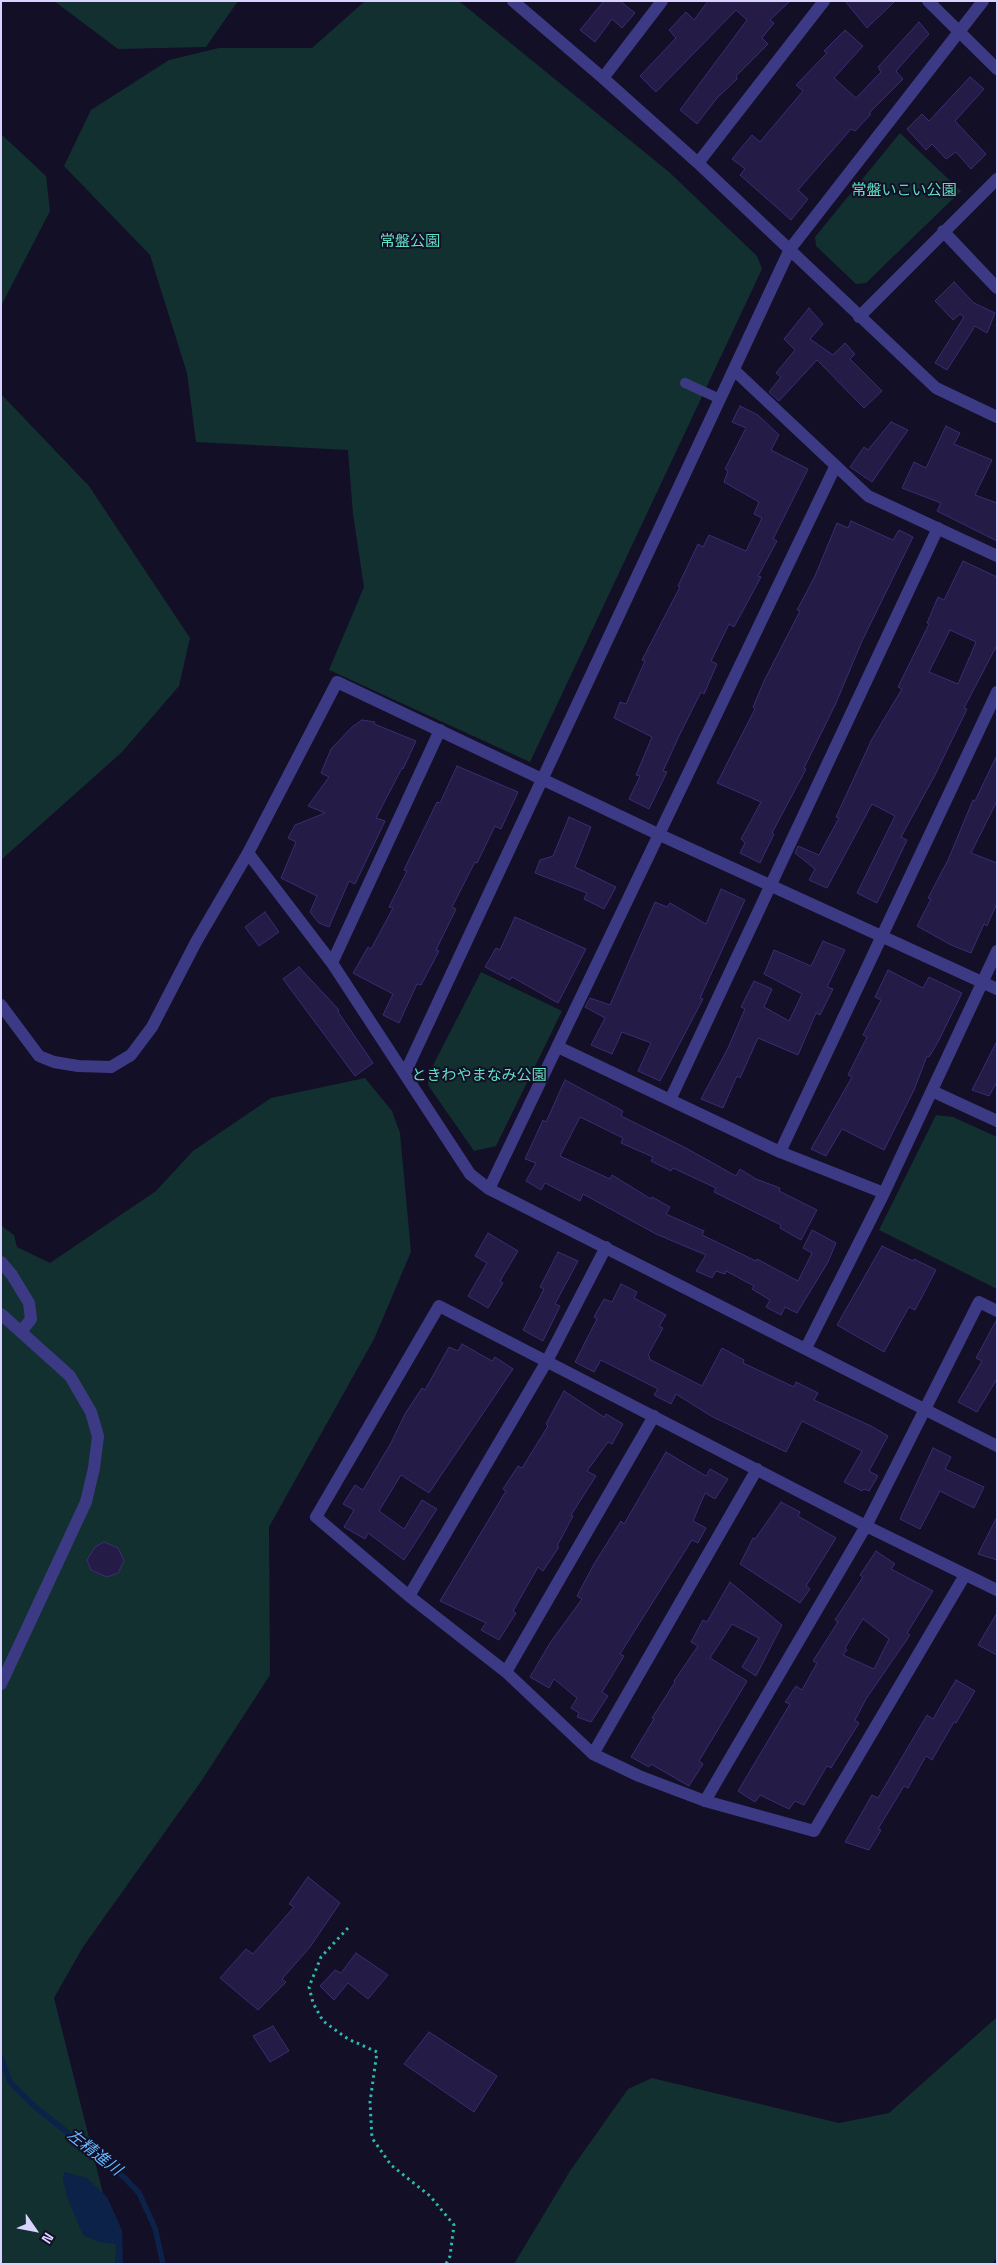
<!DOCTYPE html>
<meta charset="utf-8">
<style>
body{margin:0}
#map{position:relative;width:998px;height:2265px;overflow:hidden;background:#130f26;font-family:"Space Grotesk",sans-serif}
canvas{display:block}
.frame{position:absolute;inset:0;border:2px solid #d9d4ff;pointer-events:none}
.north{position:absolute;left:10px;top:2205px;width:50px;height:50px;-webkit-text-stroke:4px #130f26;paint-order:stroke;rotate:123deg;font-size:14px;font-weight:700;line-height:20px;text-align:center;color:#d9d4ff}
.north::after{content:'';display:block;margin:auto;width:18px;height:22px;background:#d9d4ff;clip-path:polygon(50% 0,100% 100%,50% 72%,0 100%)}
</style>
<div id="map">
<canvas width="998" height="2265"></canvas>
<div class="frame"></div>
<div class="north">N</div>
</div>
<script>
const context = document.querySelector('canvas').getContext('2d');
context.lineJoin = 'round';
function fill(path, color) { context.fillStyle = color; context.fill(path, 'evenodd'); }
const shape = rows => new Path2D(rows.map(r => 'M' + r).join(''));
function stroke(path, color, width, dash) { context.strokeStyle = color; context.lineWidth = width; context.lineCap = dash ? 'butt' : 'round'; context.setLineDash(dash || []); context.stroke(path); }
function label(font, color, halo, rows, align = 'center') {
  context.font = font + ' "Space Grotesk","Noto Sans JP",sans-serif'; context.lineWidth = 4; context.setLineDash([]); context.textBaseline = 'middle'; context.strokeStyle = halo; context.fillStyle = color; for (const [text, x, y, turn = 0] of rows) {
    context.save(); context.translate(x, y); context.rotate((+turn || 0) * Math.PI / 180); context.textAlign = isNaN(turn) ? turn : align; if (halo) context.strokeText(text, 0, 0); context.fillText(text, 0, 0); context.restore();
  }
}
fill(shape([
 [54,1,238,1,206,47,118,49],
 [365,1,459,1,669,172,757,256,762,269,530,762,329,670,364,587,353,514,348,450,196,442,187,373,150,255,64,166,91,110,169,60,219,48,312,48],
 [900,133,961,191,866,283,856,284,816,246,815,237],
 [1,134,46,176,50,211,1,306],
 [1,394,89,486,190,638,179,686,122,752,1,860],
 [481,972,562,1011,496,1146,474,1151,428,1085,428,1075],
 [365,1078,392,1111,400,1133,411,1252,374,1339,269,1527,270,1675,202,1780,83,1947,54,1998,119,2257,118,2264,1,2264,1,1224,3,1227,14,1235,17,1247,50,1263,156,1191,193,1151,271,1098],
 [936,1115,953,1117,997,1137,997,1289,879,1230],
 [997,2017,997,2257,993,2264,514,2264,570,2171,628,2089,652,2078,839,2123,889,2113]
]), '#12302f');
fill(shape([
 [64,2172,87,2178,107,2197,122,2230,123,2264,115,2264,116,2244,99,2242,83,2235,67,2197,63,2179]
]), '#0c2248');
stroke(shape([
 [1,2058,10,2082,34,2106,125,2178,139,2193,155,2228,163,2264]
]), '#0c2248', 5.5);
const building = shape([
 [604,1,620,1,635,13,622,28,612,19,595,42,580,30,604,1],
 [708,1,790,1,770,20,774,23,762,38,768,44,736,76,737,79,717,98,697,124,680,110,747,20,736,10,656,92,640,76,676,38,669,30,686,12,694,20,708,1],
 [845,1,895,1,867,28,845,1],
 [919,22,929,34,896,71,903,79,869,113,871,114,855,131,851,129,798,190,808,199,791,220,740,175,745,169,732,159,752,135,760,142,803,91,796,85,827,53,824,51,845,30,863,46,834,78,856,98,881,72,878,67,919,22],
 [970,77,984,89,955,121,986,154,971,169,956,152,946,159,932,144,926,150,907,129,922,114,929,121,970,77],
 [954,282,974,303,995,313,987,333,975,326,947,370,935,363,964,317,960,314,953,320,935,301,954,282],
 [809,308,823,324,810,339,833,355,845,343,855,354,850,359,882,391,864,408,817,360,779,401,769,392,781,377,776,373,795,350,784,339,809,308],
 [740,406,758,415,779,435,771,450,808,469,773,539,777,541,758,576,761,577,734,627,729,624,711,661,717,664,704,694,701,692,679,736,663,771,667,772,649,809,629,799,640,776,636,775,652,737,614,718,620,702,626,704,645,661,642,660,680,587,678,586,698,544,703,547,709,535,746,551,762,518,754,514,759,502,724,482,728,471,725,469,746,428,732,422,740,406],
 [891,422,908,430,872,482,850,467,864,447,868,450,891,422],
 [946,426,960,433,954,444,992,460,975,495,997,503,997,541,937,511,941,503,902,488,914,462,926,468,946,426],
 [851,521,893,540,899,530,913,537,862,641,836,703,804,768,806,769,772,833,774,834,760,863,740,853,745,843,741,839,761,802,717,783,755,709,753,707,764,681,800,611,797,610,815,576,837,523,848,528,851,521],
 [963,561,997,577,997,645,964,708,967,709,934,777,901,837,907,840,877,903,857,893,895,816,872,804,827,888,809,880,815,869,795,853,798,846,819,855,839,818,836,817,872,739,902,689,898,687,929,624,927,623,938,597,944,600,963,561],
 [950,630,976,642,958,684,929,672,950,630],
 [362,720,375,722,374,724,416,741,403,769,402,768,376,818,385,821,355,884,349,881,329,927,319,923,310,912,317,896,281,878,296,842,288,838,295,825,325,813,308,806,329,777,321,773,331,749,352,727,362,720],
 [997,755,997,801,971,853,997,863,997,903,987,926,984,924,971,953,951,945,917,926,931,899,928,898,948,860,973,800,975,801,997,755],
 [457,766,518,792,501,829,495,826,477,863,475,862,452,907,456,909,436,950,439,951,421,985,417,984,399,1023,383,1015,393,994,353,973,368,947,371,949,393,908,389,907,407,871,404,870,437,802,440,803,457,766],
 [569,817,591,827,575,867,616,887,604,909,584,899,587,893,535,873,540,860,553,856,569,817],
 [721,889,745,900,700,998,703,999,660,1081,638,1071,651,1043,622,1032,612,1054,591,1045,605,1018,585,1007,590,998,610,1005,655,902,667,907,670,903,706,924,721,889],
 [265,912,279,932,259,946,245,927,265,912],
 [515,917,586,949,558,1003,512,977,510,980,485,967,496,948,500,950,515,917],
 [823,941,845,950,827,987,833,989,820,1015,816,1013,798,1055,758,1038,740,1078,737,1076,723,1108,701,1099,728,1048,745,1009,741,1007,754,981,772,989,764,1007,789,1021,802,994,764,974,774,950,811,966,823,941],
 [299,967,339,1010,338,1012,373,1063,355,1076,283,979,299,967],
 [888,970,923,988,929,977,962,993,938,1042,929,1057,927,1056,914,1090,884,1150,842,1129,826,1156,811,1149,852,1077,848,1075,867,1037,863,1035,881,1000,875,997,888,970],
 [997,1041,997,1082,989,1096,972,1090,997,1041],
 [565,1080,623,1111,621,1116,684,1147,736,1176,740,1169,756,1179,780,1188,779,1191,817,1210,801,1240,780,1228,781,1225,714,1192,716,1188,673,1168,671,1171,651,1161,653,1157,621,1143,623,1138,580,1117,560,1156,610,1179,612,1175,651,1199,652,1197,670,1207,666,1214,704,1231,702,1235,756,1261,757,1259,798,1281,812,1253,803,1248,812,1230,836,1243,828,1262,797,1313,785,1307,781,1315,766,1307,770,1300,752,1289,754,1286,726,1271,725,1274,716,1271,712,1278,696,1271,706,1255,656,1234,583,1194,580,1201,545,1183,541,1190,526,1181,536,1163,525,1159,543,1120,546,1122,565,1080],
 [488,1233,518,1251,500,1281,503,1283,488,1308,468,1296,487,1263,475,1256,488,1233],
 [882,1246,913,1261,914,1259,936,1270,915,1310,909,1307,884,1352,837,1325,882,1246],
 [558,1252,578,1261,555,1304,560,1306,543,1341,523,1330,544,1289,540,1287,558,1252],
 [621,1284,637,1292,634,1298,666,1315,659,1326,663,1328,648,1355,650,1357,649,1359,702,1386,722,1348,744,1360,743,1363,794,1387,796,1382,818,1393,814,1400,871,1426,888,1436,869,1471,878,1476,869,1491,864,1489,862,1491,844,1482,862,1451,802,1421,786,1452,711,1416,676,1394,671,1404,654,1395,658,1389,601,1360,594,1372,575,1362,597,1319,594,1317,604,1299,612,1302,621,1284],
 [997,1319,997,1379,977,1412,958,1402,982,1361,976,1358,997,1319],
 [462,1344,492,1361,495,1357,513,1369,429,1493,401,1475,379,1511,404,1529,422,1500,437,1509,404,1560,368,1533,365,1539,344,1527,354,1510,343,1504,355,1485,363,1490,391,1443,405,1414,422,1388,425,1390,449,1347,458,1351,462,1344],
 [564,1391,604,1417,606,1414,623,1424,612,1444,608,1442,587,1471,596,1476,571,1515,573,1516,557,1546,559,1547,543,1571,538,1567,513,1611,516,1613,499,1640,481,1630,486,1623,440,1601,506,1491,503,1489,518,1466,522,1468,548,1426,546,1424,564,1391],
 [933,1448,951,1457,945,1469,984,1487,974,1508,940,1491,920,1529,900,1519,933,1448],
 [666,1452,706,1476,710,1469,728,1479,715,1499,705,1493,693,1521,706,1528,698,1543,692,1540,620,1654,624,1656,602,1692,608,1696,591,1722,577,1717,579,1713,571,1708,577,1698,554,1679,549,1688,530,1677,550,1643,582,1599,577,1596,594,1564,621,1521,624,1524,666,1452],
 [781,1502,800,1512,798,1516,836,1538,806,1586,810,1589,800,1603,740,1564,753,1538,755,1539,781,1502],
 [997,1517,997,1560,978,1554,997,1517],
 [104,1542,118,1548,124,1561,118,1573,107,1577,91,1570,87,1560,95,1547,104,1542],
 [876,1551,895,1564,891,1569,933,1591,907,1633,910,1635,866,1699,855,1720,859,1723,831,1768,827,1766,804,1805,795,1801,789,1809,760,1795,755,1802,738,1791,790,1704,785,1702,796,1686,802,1690,817,1663,813,1661,838,1622,835,1620,863,1577,860,1575,876,1551],
 [863,1619,889,1639,874,1669,843,1655,847,1650,845,1648,863,1619],
 [730,1582,782,1625,756,1676,742,1667,759,1638,732,1624,710,1658,747,1681,699,1761,703,1764,689,1786,651,1764,649,1767,631,1757,654,1719,652,1718,675,1682,674,1681,698,1646,691,1642,703,1620,707,1622,730,1582],
 [997,1613,997,1655,978,1645,997,1613],
 [956,1680,975,1691,956,1723,954,1722,932,1760,926,1756,908,1788,904,1786,878,1829,881,1830,869,1850,845,1842,872,1795,878,1798,927,1715,933,1719,956,1680],
 [308,1877,340,1903,310,1947,282,1979,286,1982,258,2010,220,1978,246,1949,253,1954,294,1907,289,1904,308,1877],
 [356,1953,388,1975,368,1999,348,1983,334,2000,320,1986,335,1970,341,1973,356,1953],
 [273,2026,289,2051,270,2062,253,2036,273,2026],
 [429,2032,497,2076,474,2112,404,2064,429,2032]
]);
fill(building, '#241b47');
stroke(building, '#3b2d73', 1);
stroke(shape([
 [348,1928,321,1957,309,1987,313,2003,323,2021,348,2039,377,2052,370,2102,372,2138,391,2165,430,2196,454,2225,450,2256,446,2264]
]), '#2fb8b0', 3, [2.5, 4]);
stroke(shape([
 [685,383,720,399]
]), '#3d3a85', 10);
stroke(shape([
 [513,1,603,78,698,163,936,388,997,417],
 [928,1,997,69],
 [603,78,662,1],
 [698,163,824,1],
 [943,231,997,288],
 [859,317,997,179],
 [734,370,868,496,997,556],
 [332,963,440,730],
 [997,989,660,835,337,682,248,853,332,963,470,1174,489,1189,997,1446],
 [1,1005,39,1056,54,1062,78,1066,111,1067,131,1055,152,1027,196,942,248,853],
 [558,1047,780,1152,884,1193],
 [405,1073,790,249,983,1],
 [932,1091,997,1121],
 [670,1100,938,528],
 [780,1152,997,692],
 [489,1189,835,467],
 [1,1262,12,1275,29,1303,31,1319,21,1332],
 [1,1314,70,1376,91,1412,98,1436,94,1468,86,1502,1,1684],
 [806,1348,884,1193,997,951],
 [965,1575,814,1831,705,1801,639,1776,593,1754,506,1672,409,1596,316,1517,439,1306,866,1526,997,1590],
 [409,1596,547,1361,606,1247],
 [506,1672,654,1416],
 [593,1754,757,1469],
 [705,1801,866,1526,979,1302,997,1311]
]), '#3d3a85', 12);
label('15px', '#5fe0c0', '#130f26', [
 ["常盤いこい公園",904,191],
 ["常盤公園",410,242],
 ["ときわやまなみ公園",479,1076]
]);
label('italic 16px', '#62b6ff', '#130f26', [
 ["左精進川",94,2153,38]
]);
</script>
